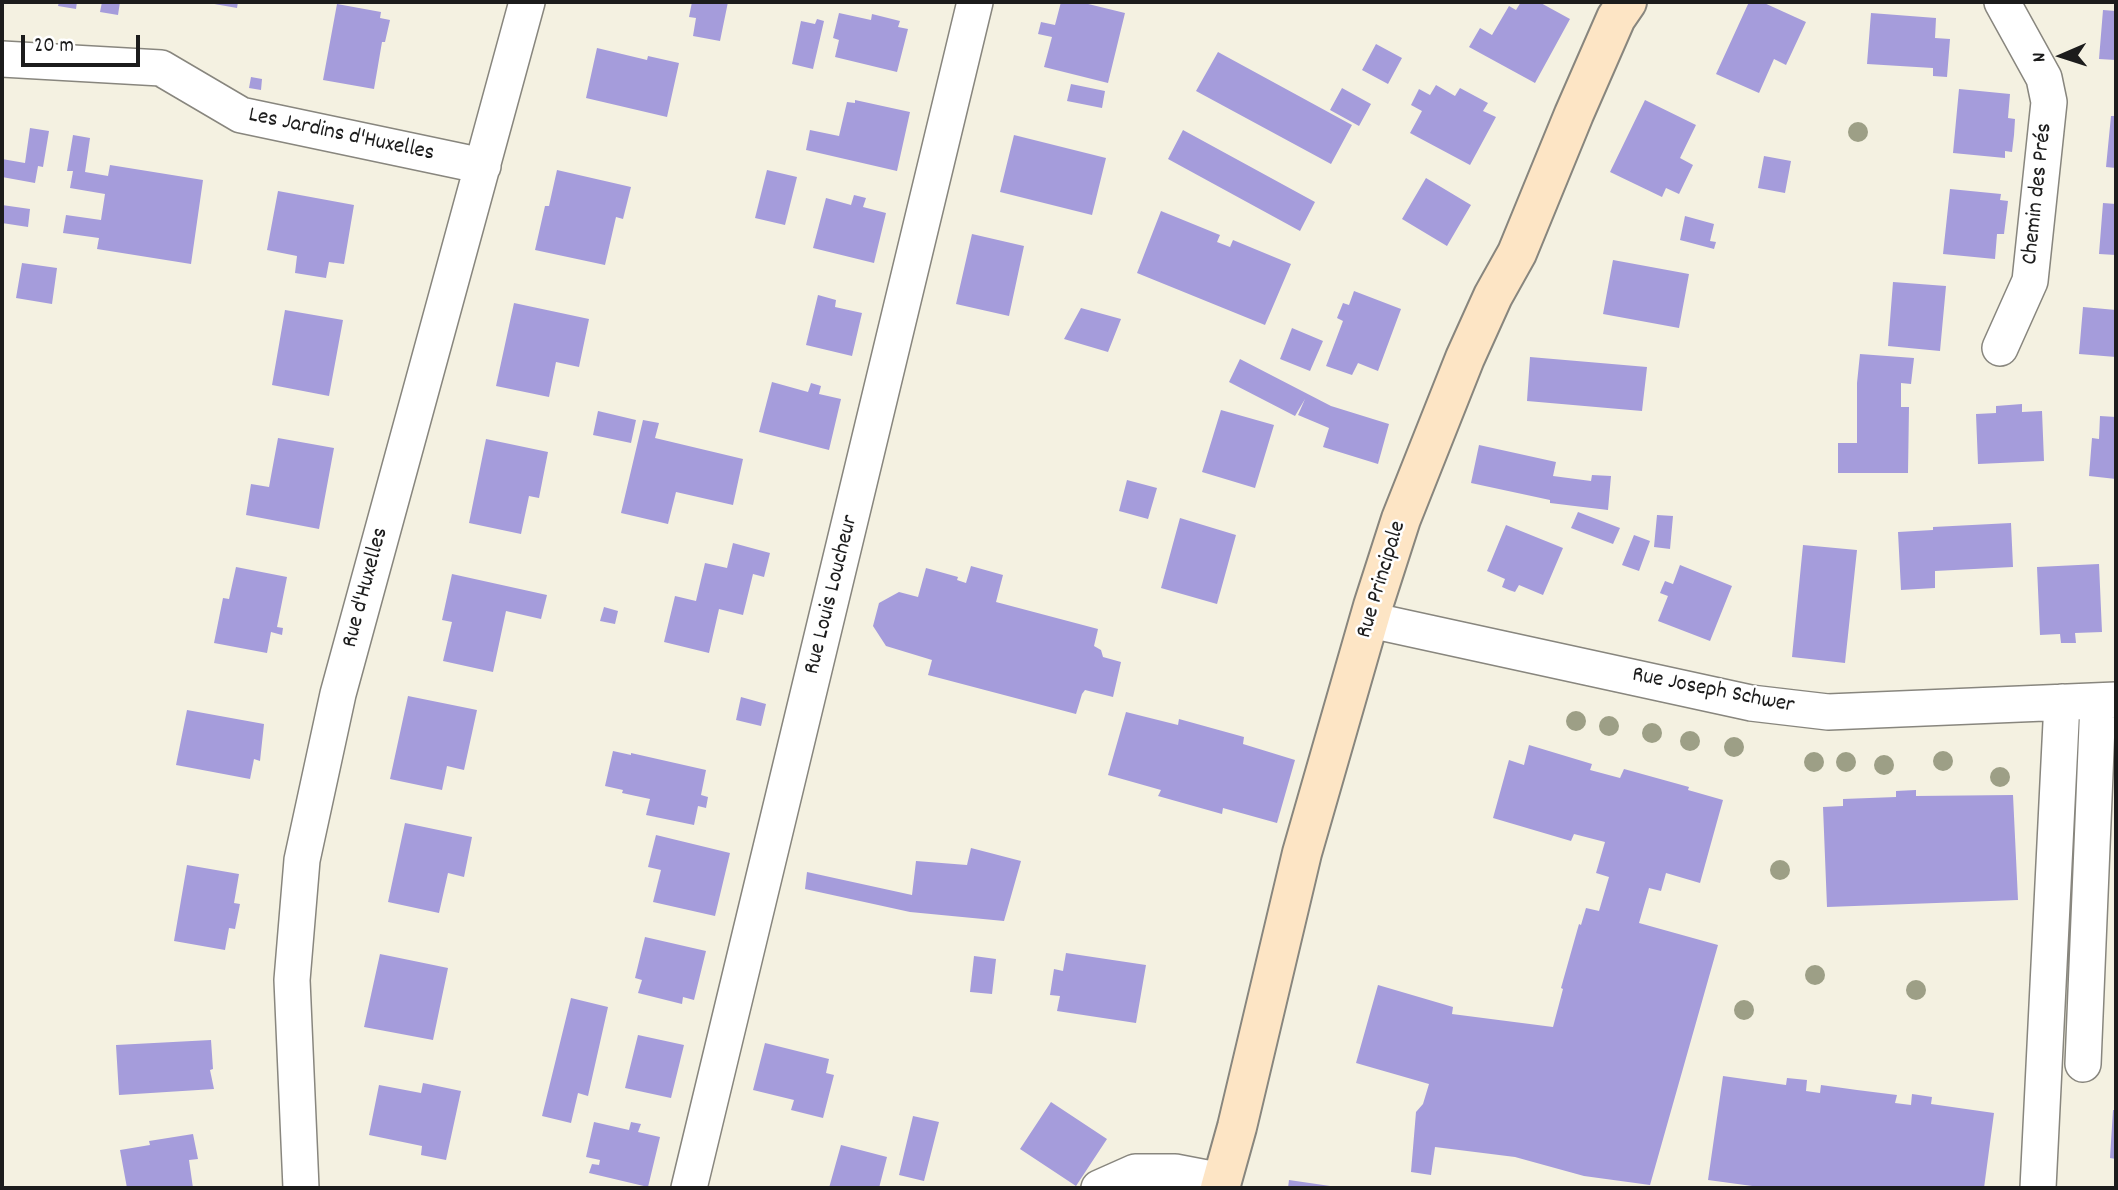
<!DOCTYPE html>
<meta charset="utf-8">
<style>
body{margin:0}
#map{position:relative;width:2118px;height:1190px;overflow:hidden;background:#f4f1e1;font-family:Dekko,sans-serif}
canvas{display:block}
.frame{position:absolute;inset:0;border:4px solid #1c1c1c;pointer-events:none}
.north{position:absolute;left:2027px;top:21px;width:70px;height:70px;-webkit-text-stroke:5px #fff;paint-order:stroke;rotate:267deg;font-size:19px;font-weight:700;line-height:28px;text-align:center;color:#1c1c1c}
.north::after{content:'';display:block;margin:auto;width:24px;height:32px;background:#1c1c1c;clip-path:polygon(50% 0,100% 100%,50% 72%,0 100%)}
.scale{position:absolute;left:21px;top:35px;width:119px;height:32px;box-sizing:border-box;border:4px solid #1c1c1c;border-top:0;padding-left:9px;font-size:21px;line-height:24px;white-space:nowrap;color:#1c1c1c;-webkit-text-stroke:5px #fff;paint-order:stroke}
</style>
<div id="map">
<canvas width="2118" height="1190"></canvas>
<div class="frame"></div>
<div class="north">N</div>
<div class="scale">20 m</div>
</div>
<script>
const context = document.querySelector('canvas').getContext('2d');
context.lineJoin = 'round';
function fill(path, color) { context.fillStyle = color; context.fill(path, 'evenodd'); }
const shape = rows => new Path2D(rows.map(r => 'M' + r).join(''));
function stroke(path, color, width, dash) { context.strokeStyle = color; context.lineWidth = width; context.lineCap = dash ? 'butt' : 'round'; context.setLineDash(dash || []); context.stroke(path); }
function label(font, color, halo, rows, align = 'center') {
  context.font = font + ' Dekko,sans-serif'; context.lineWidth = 5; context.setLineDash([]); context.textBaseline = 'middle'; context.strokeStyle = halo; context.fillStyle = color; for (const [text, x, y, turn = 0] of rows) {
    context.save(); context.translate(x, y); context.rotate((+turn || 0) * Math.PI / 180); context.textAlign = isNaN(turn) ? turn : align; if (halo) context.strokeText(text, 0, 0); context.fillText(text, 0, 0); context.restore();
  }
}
fill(shape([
 [59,2,77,2,76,9,58,6],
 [102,2,120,2,118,15,100,12],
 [203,2,238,2,237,8],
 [692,2,728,2,720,41,693,36,696,18,689,17],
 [1061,2,1080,2,1125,13,1108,83,1044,67,1052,37,1038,34,1041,22,1055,25],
 [1521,2,1539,2,1570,19,1535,83,1469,47,1480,28,1492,35,1509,6,1516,10],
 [1749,2,1762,2,1806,22,1786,65,1774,59,1759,93,1716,74],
 [337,4,381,12,380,18,390,20,385,42,382,42,374,89,323,80],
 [2103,10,2116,11,2116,60,2099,59],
 [839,13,871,20,872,14,900,21,898,27,908,29,897,72,835,57,839,40,833,38],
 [1871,13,1936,18,1935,38,1950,39,1947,77,1933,76,1933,68,1867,64],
 [817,19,824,21,813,69,792,64,801,21,815,24],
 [1376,44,1402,58,1388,84,1362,70],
 [597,48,647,60,648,56,679,63,667,117,586,98],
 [1218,52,1352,125,1331,164,1196,91],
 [251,77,262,79,261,90,249,88],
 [1071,84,1105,91,1102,108,1067,101],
 [1436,85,1455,96,1460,88,1488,103,1483,111,1496,117,1470,165,1410,133,1422,111,1411,105,1419,89,1430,95],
 [1342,88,1371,104,1359,126,1330,110],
 [1959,89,2010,94,2008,118,2015,119,2014,135,2012,152,2005,151,2005,158,1953,153],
 [855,100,910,112,897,171,806,150,810,130,839,136,847,102,855,103],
 [1645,100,1696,125,1680,158,1693,165,1679,194,1666,188,1662,197,1610,172],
 [2111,116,2116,116,2116,168,2106,167],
 [30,128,49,131,43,167,38,166,35,183,2,177,2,159,25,163],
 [1183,130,1315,202,1300,231,1168,159],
 [73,135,90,138,85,172,108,176,110,165,203,180,191,264,97,249,99,238,63,233,66,215,101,220,105,194,70,188,73,171,67,171],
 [1014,135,1106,158,1092,215,1000,192],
 [1764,156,1791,161,1785,193,1758,188],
 [557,170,631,187,623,219,616,217,605,265,535,250,545,206,549,206],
 [767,170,797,177,785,225,755,218],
 [1426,178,1471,205,1447,246,1402,219],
 [1950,189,2001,194,2000,200,2008,201,2004,234,1997,234,1995,259,1943,254],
 [278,191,354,205,344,264,329,262,326,278,295,273,297,256,267,250],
 [854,195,866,198,863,207,886,213,874,263,813,248,826,198,851,205],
 [2103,203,2116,204,2116,255,2099,254],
 [2,205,30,209,28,227,2,223],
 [1161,211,1220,235,1217,242,1230,247,1233,240,1291,264,1265,325,1137,273],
 [1685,216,1714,224,1710,241,1716,242,1714,249,1680,240],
 [972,234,1024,246,1009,316,956,304],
 [1613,260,1689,274,1679,328,1603,314],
 [22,263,57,268,52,304,16,298],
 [1893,282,1946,286,1940,351,1888,346],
 [1354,291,1401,309,1378,371,1358,363,1352,375,1326,366,1343,321,1337,318,1343,303,1349,305],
 [818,295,836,300,835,307,862,313,852,356,806,345],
 [514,303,589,319,579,367,556,362,549,397,496,386],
 [2083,307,2116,310,2116,357,2079,354],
 [1081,308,1121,319,1108,352,1064,339],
 [285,310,343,320,329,396,272,385],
 [1292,328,1323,341,1310,371,1280,359],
 [1860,354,1914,358,1911,384,1901,383,1901,407,1909,407,1908,473,1838,473,1838,443,1857,443,1857,383],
 [1530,357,1647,367,1642,411,1527,401],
 [1240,359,1331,406,1389,424,1378,464,1323,447,1329,428,1298,415,1305,399,1295,416,1229,382],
 [772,382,808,392,811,383,821,386,819,394,841,399,829,450,759,432],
 [2022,404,2022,412,2042,411,2044,461,1978,464,1976,414,1996,413,1996,406],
 [1221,410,1274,425,1255,488,1202,472],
 [598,411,636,420,631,443,593,435],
 [2100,416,2116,417,2116,479,2089,476,2092,438,2099,439],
 [643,420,659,423,655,438,743,459,733,505,676,492,668,524,621,513],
 [278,438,334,448,319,529,246,515,251,484,269,487],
 [486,439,548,452,539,498,529,496,521,534,469,523],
 [1479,445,1556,462,1553,476,1591,481,1592,475,1611,476,1608,510,1550,503,1550,500,1471,483],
 [1127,480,1157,488,1148,519,1119,511],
 [1578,512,1620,528,1613,544,1571,528],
 [1657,515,1673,516,1670,549,1654,547],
 [1180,518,1236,535,1217,604,1161,588],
 [2011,523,2013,567,1935,571,1935,588,1901,590,1898,532,1933,530,1933,527],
 [1506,525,1563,548,1543,595,1519,585,1515,592,1509,590,1502,587,1505,579,1487,571],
 [1634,535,1650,541,1639,571,1622,565],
 [733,543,770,553,764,577,753,574,743,615,719,609,709,653,664,642,675,596,696,601,705,563,727,568],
 [1803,545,1857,550,1845,663,1792,657],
 [2099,564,2102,632,2075,633,2076,643,2061,643,2060,634,2040,635,2037,567],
 [1680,565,1732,586,1710,641,1658,621,1668,596,1660,593,1662,588,1665,581,1673,584],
 [971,566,1003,575,996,602,1098,629,1094,646,1101,650,1103,657,1121,662,1113,697,1085,690,1082,694,1076,714,928,675,932,660,886,646,873,626,879,603,899,592,918,597,926,568,958,577,957,580,966,583],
 [236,567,287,577,277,627,283,628,282,635,271,632,267,653,214,643,223,598,229,599],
 [452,574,547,595,541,619,506,611,493,672,443,661,452,622,442,620],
 [604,607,618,611,615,624,600,621],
 [408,696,477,710,464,770,447,766,442,790,390,779],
 [741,697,766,704,761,726,736,720],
 [187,710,264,724,260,761,254,759,250,779,176,765],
 [1126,712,1178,725,1179,719,1244,737,1243,744,1295,760,1277,823,1223,808,1222,814,1158,796,1161,790,1108,775],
 [1529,745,1592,764,1590,770,1620,778,1624,769,1689,787,1688,790,1723,800,1700,883,1666,873,1661,891,1649,888,1639,923,1718,945,1650,1185,1584,1176,1515,1157,1435,1147,1431,1175,1411,1172,1416,1112,1423,1104,1429,1084,1356,1063,1378,985,1453,1007,1452,1014,1553,1027,1563,989,1561,988,1579,924,1581,925,1586,908,1599,911,1609,877,1596,873,1605,842,1574,834,1571,841,1493,818,1509,760,1524,765],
 [613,751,631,755,631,753,706,770,701,795,708,797,706,808,698,806,694,825,646,815,650,799,622,793,623,790,605,786],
 [1916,790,1916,796,2013,795,2018,900,1827,907,1823,807,1843,806,1843,799,1896,797,1896,791],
 [405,823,472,837,464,877,448,873,439,913,388,902],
 [656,835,730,853,715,916,653,902,661,870,648,867],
 [971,848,1021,861,1004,921,910,912,805,889,807,872,912,895,916,861,967,865],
 [187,865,239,874,234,903,240,904,235,929,229,928,225,950,174,941],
 [645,937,706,951,694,1000,683,997,682,1004,638,993,642,980,635,978],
 [1066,953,1146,965,1136,1023,1057,1011,1060,996,1050,995,1054,969,1063,971],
 [380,954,448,968,433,1040,364,1027],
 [974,956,996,959,992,994,970,992],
 [571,998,608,1007,588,1096,578,1093,571,1123,542,1116],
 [638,1035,684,1045,671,1098,625,1088],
 [211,1040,213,1069,210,1070,214,1089,119,1095,116,1045],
 [765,1043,829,1059,826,1073,834,1075,823,1118,791,1110,794,1100,753,1090],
 [1723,1076,1786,1085,1787,1078,1807,1080,1806,1091,1820,1093,1821,1085,1857,1090,1897,1095,1895,1103,1911,1105,1912,1094,1932,1097,1931,1104,1994,1113,1984,1188,1767,1188,1708,1180],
 [423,1083,461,1091,446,1160,421,1155,422,1146,369,1135,379,1085,421,1093],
 [1051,1102,1107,1139,1076,1186,1020,1149],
 [2113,1110,2116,1110,2116,1159,2110,1158],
 [913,1116,939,1122,924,1181,899,1175],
 [594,1122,629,1130,631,1122,641,1124,638,1132,660,1137,648,1187,589,1173,592,1164,599,1165,600,1160,586,1157],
 [193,1134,198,1159,189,1160,193,1188,127,1188,120,1150,150,1145,149,1141],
 [841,1145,887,1157,879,1188,829,1188],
 [1289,1180,1337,1187,1337,1188,1288,1188]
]), '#a59cdb');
const street = shape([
 [2,59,161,68,241,115,483,166],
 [2000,348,2030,281,2049,102,2044,78,2002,2],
 [1370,620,1751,703,1828,712,2116,700],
 [2083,1064,2098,701],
 [301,1188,292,980,302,860,338,694,527,2],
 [689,1188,975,2],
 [1099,1188,1135,1172,1175,1172,1222,1181],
 [2038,1188,2062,702]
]);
const secondary = shape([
 [1220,1188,1237,1127,1302,853,1373,606,1401,519,1465,358,1493,296,1517,253,1574,114,1616,18,1627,2]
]);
stroke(street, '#88867e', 38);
stroke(secondary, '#88867e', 42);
stroke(street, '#fff', 35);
stroke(secondary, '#fde5c5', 38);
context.fillStyle = '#9d9f86';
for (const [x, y] of [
 [1858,132],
 [1576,721],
 [1609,726],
 [1652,733],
 [1690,741],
 [1734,747],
 [1943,761],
 [1814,762],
 [1846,762],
 [1884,765],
 [2000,777],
 [1780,870],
 [1815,975],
 [1916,990],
 [1744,1010]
]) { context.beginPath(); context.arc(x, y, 10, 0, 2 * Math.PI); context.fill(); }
label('23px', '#1c1c1c', '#fff', [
 ["Les Jardins d'Huxelles",341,136,12],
 ["Chemin des Prés",2039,194,-84],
 ["Rue Principale",1383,580,-73],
 ["Rue d'Huxelles",367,588,-75],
 ["Rue Louis Loucheur",833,595,-76],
 ["Rue Joseph Schwer",1713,692,11]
]);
</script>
